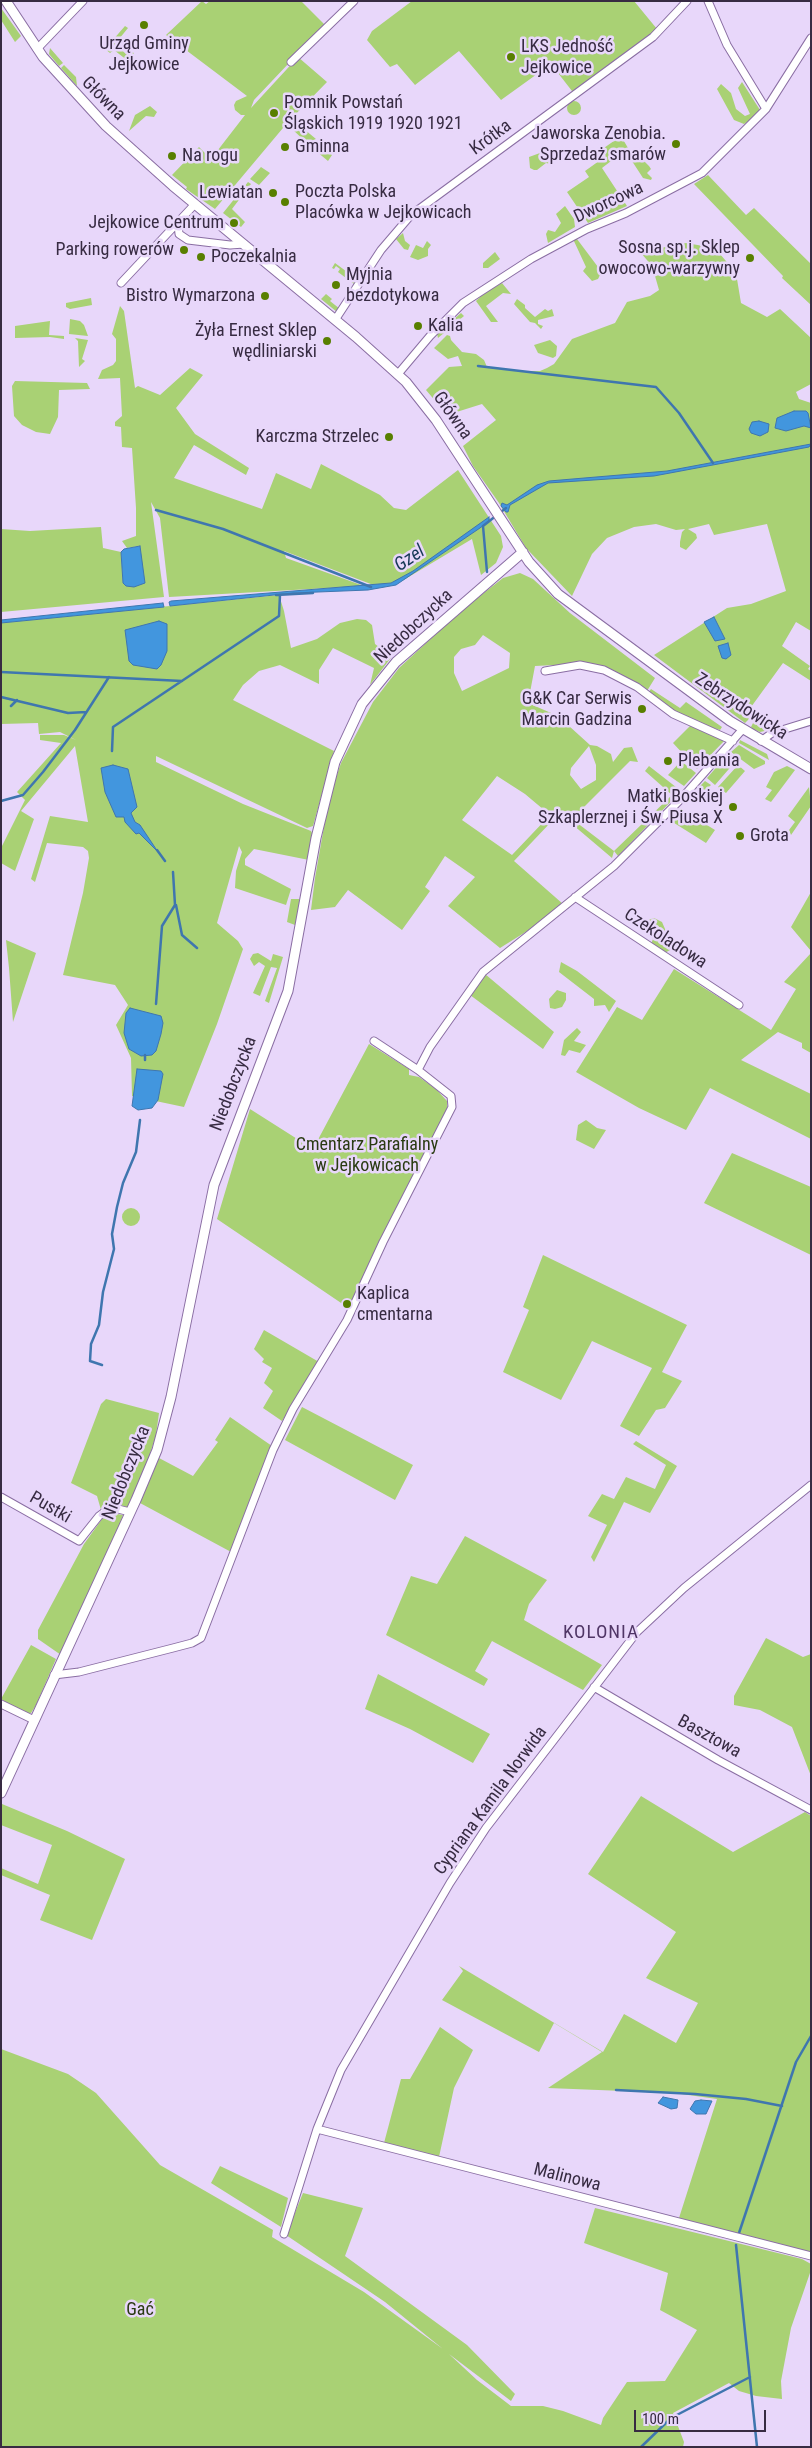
<!DOCTYPE html>
<meta charset="utf-8">
<style>
body{margin:0}
#map{position:relative;width:812px;height:2448px;overflow:hidden;background:#e8d7fa;font-family:"Roboto Condensed",sans-serif}
canvas{display:block}
.frame{position:absolute;inset:0;border:2px solid #372b42;pointer-events:none}
.scale{position:absolute;left:634px;top:2410px;width:132px;height:22px;box-sizing:border-box;border:2px solid #372b42;border-top:0;padding-left:6px;font-size:15px;line-height:18px;white-space:nowrap;color:#372b42;-webkit-text-stroke:4px #e8d7fa;paint-order:stroke}
</style>
<div id="map">
<canvas width="812" height="2448"></canvas>
<div class="frame"></div>
<div class="scale">100 m</div>
</div>
<script>
const context = document.querySelector('canvas').getContext('2d');
context.lineJoin = 'round';
function fill(path, color) { context.fillStyle = color; context.fill(path, 'evenodd'); }
const shape = rows => new Path2D(rows.map(r => 'M' + r).join(''));
function stroke(path, color, width, dash) { context.strokeStyle = color; context.lineWidth = width; context.lineCap = dash ? 'butt' : 'round'; context.setLineDash(dash || []); context.stroke(path); }
function label(font, color, halo, rows, align = 'center') {
  context.font = font + ' "Roboto Condensed",sans-serif'; context.lineWidth = 5; context.setLineDash([]); context.textBaseline = 'middle'; context.strokeStyle = halo; context.fillStyle = color; for (const [text, x, y, turn = 0] of rows) {
    context.save(); context.translate(x, y); context.rotate((+turn || 0) * Math.PI / 180); context.textAlign = isNaN(turn) ? turn : align; if (halo) context.strokeText(text, 0, 0); context.fillText(text, 0, 0); context.restore();
  }
}
fill(shape([
 [202,1,206,4,210,1,301,1,325,25,254,100,251,108,298,57,327,82,288,122,215,209,186,189,187,187,172,175,199,147,211,159,245,115,241,115,235,110,234,105,236,101,247,96,166,35],
 [412,1,634,1,657,29,572,94,572,91,551,64,501,100,459,51,415,85,397,64,390,67,367,40,372,31],
 [1,8,21,36,15,42,1,20],
 [125,26,128,28,115,44,126,54,131,52,134,53,128,61,114,50,110,53,105,49],
 [50,48,63,63,59,66,49,54],
 [64,65,76,77,77,86,61,68],
 [742,82,760,110,753,118,744,124,734,120,717,89,721,84,731,93,736,109,745,116,750,114,738,88],
 '567 108a7 7 0 1 1 14 0a7 7 0 1 1-14 0Z',
 [150,106,157,112,154,117,146,116,129,131,135,115],
 [297,127,304,129,316,139,308,144,292,129],
 [621,136,628,148,602,168,627,206,588,223,567,192,589,177,585,171,606,156,601,150],
 [317,141,332,155,328,161,310,146],
 [540,153,551,158,551,164,546,163,537,170,534,170,530,168,529,157],
 [632,157,635,162,644,161,649,166,651,169,647,173,652,178,651,180,643,178,630,158],
 [261,167,270,173,259,185,250,179],
 [708,175,746,215,754,208,811,264,811,305,782,278,783,276,694,184],
 [248,182,251,184,232,209,245,222,241,227,223,213],
 [565,206,574,219,575,227,548,243,546,234,548,230,555,232,561,223,556,214],
 [403,233,405,241,410,245,408,250,404,249,396,239],
 [573,239,577,239,598,267,601,273,598,279,592,281,583,271,586,267],
 [427,241,431,245,428,249,428,256,418,260,410,257,416,245,423,248],
 [686,243,715,248,736,273,741,303,767,317,780,309,811,338,811,384,796,392,799,399,811,403,811,631,796,622,782,646,810,666,808,669,811,671,811,681,783,663,746,714,749,719,745,723,654,655,727,608,751,604,786,591,767,524,714,535,709,524,688,529,696,534,697,538,686,550,680,547,680,542,682,532,685,529,676,530,656,524,634,527,607,538,592,554,572,596,526,548,499,503,473,466,463,446,496,420,482,404,447,415,426,390,449,367,462,366,458,356,448,359,434,348,447,335,450,336,451,340,462,352,476,354,484,360,487,367,523,371,540,371,547,368,554,364,572,339,615,323,627,302,650,296,659,290,655,276,660,275,640,252],
 [495,252,500,259,488,268,483,268,483,263],
 [335,263,358,280,348,297,347,294,354,284,338,272,340,269,336,266,334,269,332,268],
 [502,283,511,294,503,293,486,306,498,322,491,322,476,301,484,293],
 [326,294,332,299,330,301,340,309,337,312,321,299],
 [91,298,92,305,70,309,66,307,66,303],
 [517,299,525,305,525,308,535,317,545,309,548,311,552,309,554,316,538,320,538,324,543,326,541,329,535,323,530,322,514,304],
 [120,306,124,311,135,388,138,386,160,395,190,368,203,375,176,408,195,434,249,468,246,475,194,445,174,478,262,509,276,473,311,489,321,464,380,495,394,508,406,510,458,470,501,536,503,547,496,563,481,575,472,539,402,581,376,586,284,551,286,558,364,586,169,597,160,518,151,502,164,597,1,612,1,529,30,531,101,527,103,548,121,552,123,583,140,546,127,548,122,541,136,536,136,508,132,448,122,447,121,427,115,426,115,422,122,416,120,378,98,379,102,370,113,365,116,361,116,339,112,334],
 [461,313,464,316,438,338,437,334],
 [70,319,80,321,84,325,88,336,69,334],
 [50,321,49,335,64,336,64,339,50,337,15,338,15,326],
 [75,338,88,340,82,359,85,361,79,367,78,341],
 [550,340,557,346,556,356,553,358,538,353,534,345],
 [15,381,87,383,90,389,59,390,58,417,50,434,36,432,22,425,14,416,12,386],
 [520,573,533,579,570,613,655,678,647,691,632,682,575,664,535,666,528,703,558,716,590,745,597,746,611,754,613,762,624,748,632,747,638,762,630,761,572,819,614,851,672,795,645,771,649,766,681,791,618,856,614,851,612,858,566,819,550,817,552,821,514,861,563,904,540,923,500,948,448,906,475,877,445,856,425,887,430,891,402,930,348,890,335,907,311,910,315,878,329,798,341,763,373,702,399,668,462,610,503,578],
 [483,635,510,653,509,668,462,691,454,673,454,657,461,649,475,645],
 [589,746,596,765,596,780,581,789,570,775,571,768],
 [497,776,525,794,550,815,512,855,462,820],
 [279,595,284,611,291,648,317,639,340,623,357,619,366,620,372,625,375,644,387,653,400,646,370,685,374,668,333,648,319,670,319,684,280,665,259,671,243,685,233,700,334,751,313,826,307,828,156,756,156,762,243,804,311,831,312,833,309,860,254,849,245,859,245,865,291,889,286,905,235,888,236,871,242,852,239,846,217,923,238,941,243,949,217,1024,184,1107,132,1096,131,1058,116,1025,128,1005,115,985,63,975,83,893,89,858,88,851,83,847,47,843,35,882,31,879,50,816,88,822,75,746,21,811,34,819,15,871,1,863,1,848,25,800,17,792,61,743,40,740,40,735,64,735,76,740,60,732,39,734,38,723,1,724,1,623],
 [651,689,680,708,686,702,722,727,720,730,710,727,673,712,648,693],
 [754,721,767,724,769,730,760,732,753,729,751,727],
 [692,724,726,739,697,769,673,743],
 [740,740,767,754,769,760,739,743],
 [739,745,765,761,765,764,754,769,731,752],
 [727,755,735,762,715,785,707,778],
 [681,761,696,773,684,786,668,775],
 [738,765,745,771,726,793,718,787],
 [787,766,795,770,771,802,765,799,772,790,766,787,774,772],
 [705,781,711,785,702,794,697,792,698,788],
 [809,787,811,806,791,835,789,830,795,822,788,816],
 [681,809,715,830,706,843,671,821],
 [811,892,811,951,791,927],
 [291,899,299,899,300,903,298,923,295,925,287,922],
 [654,918,662,922,671,943,670,950,663,954,651,944,653,939,643,927,646,921],
 [6,940,36,953,13,1022,9,968],
 [258,953,271,961,273,954,283,957,269,1003,265,1001,277,968,271,967,260,996,253,993,265,966,259,962,254,966,250,959,253,954],
 [811,953,811,1053,802,1048,802,1043,778,1032,741,1060,811,1094,811,1139,710,1088,686,1130,639,1108,576,1072,617,1007,642,1020,674,969,771,1030,796,989,784,982],
 [561,962,577,971,616,1001,609,1012,605,1005,594,1006,594,999,559,972],
 [485,974,554,1032,543,1049,470,995],
 [557,990,566,993,566,1000,562,1007,555,1009,550,1008,549,999],
 [577,1028,581,1032,574,1041,586,1045,580,1053,569,1050,565,1056,561,1055,564,1040],
 [369,1044,409,1069,409,1075,419,1077,436,1089,447,1101,447,1111,373,1256,350,1309,217,1219,250,1109,313,1149],
 [586,1120,597,1128,606,1130,594,1149,576,1140,578,1125],
 [732,1153,811,1187,811,1255,704,1203],
 '122 1217a9 9 0 1 1 18 0a9 9 0 1 1-18 0Z',
 [543,1255,687,1325,662,1372,682,1381,665,1408,656,1410,639,1436,620,1426,652,1368,592,1341,561,1400,503,1372,529,1310,523,1307],
 [264,1330,319,1362,282,1421,263,1408,273,1391,264,1383,272,1368,262,1362,264,1359,254,1349],
 [106,1399,159,1413,156,1435,141,1482,129,1508,118,1504,101,1510,97,1496,71,1483,101,1404],
 [302,1407,413,1465,395,1500,285,1440],
 [230,1417,272,1446,233,1553,140,1503,159,1458,193,1476,218,1442,215,1440],
 [636,1441,677,1466,650,1513,624,1502,594,1562,591,1557,607,1525,588,1516,602,1494,614,1499,626,1477,655,1489,666,1465,633,1444],
 [112,1513,123,1515,116,1536,61,1655,38,1639,38,1630,84,1544,102,1519],
 [465,1536,547,1580,529,1604,524,1620,602,1665,583,1690,492,1641,475,1671,488,1679,484,1686,386,1635,411,1576,437,1584],
 [766,1638,803,1657,811,1654,811,1776,792,1727,760,1710,734,1705,734,1696],
 [31,1645,56,1659,36,1705,31,1713,24,1713,1,1699],
 [378,1674,490,1734,473,1763,410,1729,365,1709],
 [641,1796,733,1852,805,1812,811,1816,811,2252,679,2218,717,2099,674,2093,548,2088,602,2052,554,2023,539,2052,442,2000,463,1971,459,1966,603,2052,624,2014,676,2043,698,2003,646,1978,676,1932,588,1874],
 [2,1804,67,1831,125,1859,92,1940,40,1920,50,1895,1,1875,1,1868,38,1884,52,1845,1,1825],
 [440,2027,473,2050,454,2088,439,2157,384,2143,401,2079,410,2079],
 [1,2049,68,2074,96,2093,160,2165,273,2230,272,2237,364,2292,443,2349,385,2302,286,2235,303,2193,363,2208,345,2256,467,2345,515,2394,511,2401,449,2354,477,2380,511,2406,543,2406,563,2411,601,2425,603,2418,627,2382,665,2381,697,2330,660,2310,668,2273,584,2243,595,2208,802,2259,811,2264,811,2270,791,2328,781,2381,782,2399,756,2396,739,2391,729,2383,673,2413,684,2442,683,2447,1,2447],
 [220,2166,288,2198,281,2227,211,2183]
]), '#a9d174');
const water = shape([
 [794,411,806,411,808,413,811,428,804,426,786,431,775,428,777,418,794,411],
 [759,421,769,424,768,432,760,436,751,433,749,429,752,422,759,421],
 [811,444,809,447,654,476,548,483,510,505,508,512,506,512,501,506,502,503,507,505,537,485,549,481,667,471,811,444],
 [489,517,489,521,480,528,396,585,368,590,293,593,170,606,169,602,171,601,391,583,413,571,489,517],
 [140,546,145,583,134,587,126,586,123,583,121,552,124,549,140,546],
 [163,603,164,607,1,623,1,620,163,603],
 [714,617,725,639,715,641,704,622,714,617],
 [159,621,167,624,167,651,161,665,157,669,133,665,129,661,125,630,159,621],
 [728,643,731,655,726,659,722,658,718,646,728,643],
 [113,765,128,769,137,807,131,813,135,822,140,825,158,852,139,833,136,834,125,822,124,817,116,817,105,792,101,768,113,765],
 [130,1008,161,1016,163,1023,161,1034,156,1051,152,1055,141,1056,129,1049,124,1033,126,1013,130,1008],
 [137,1069,161,1071,163,1074,158,1100,152,1108,138,1110,132,1106,137,1069],
 [663,2097,678,2100,677,2108,671,2109,658,2103,663,2097],
 [701,2100,712,2101,706,2114,696,2114,690,2109,695,2101,701,2100]
]);
fill(water, '#4296de');
stroke(water, '#3f76af', 1);
stroke(shape([
 [478,366,656,387,679,413,713,463],
 [156,510,223,529,371,587],
 [483,526,506,508],
 [483,526,487,572],
 [276,595,313,593],
 [1,672,182,681],
 [1,697,68,713,86,712],
 [11,706,17,700],
 [112,751,113,727,279,616,280,595],
 [1,801,23,795,43,772,75,730,109,677],
 [157,850,165,861],
 [176,905,182,935,197,948],
 [156,1004,162,926,175,905,173,872],
 [145,1055,145,1060],
 [102,1365,90,1361,91,1344,99,1325,103,1292,114,1249,112,1234,117,1207,123,1183,136,1152,140,1120],
 [616,2090,695,2094,746,2099,782,2106],
 [739,2233,796,2062,811,2036],
 [736,2245,757,2447],
 [641,2447,671,2418,750,2377]
]), '#3f76af', 2.5);
const minor = shape([
 [708,1,727,45,766,109],
 [37,49,83,1],
 [291,62,354,1],
 [178,224,179,234,188,240,230,245,244,244],
 [121,283,195,204],
 [335,320,381,250,411,215,653,37,687,1],
 [398,374,430,336,463,303,531,259,587,229,626,213,702,173,766,109,811,38],
 [545,671,580,665,604,670,637,687,673,714,733,741],
 [761,741,772,733,811,721],
 [575,897,739,1005],
 [418,1070,430,1047,483,972,614,866,681,799,742,730],
 [1,1497,79,1541,99,1516,107,1510,114,1508,130,1512],
 [54,1675,79,1672,173,1648,192,1643,201,1638,273,1450,293,1409,347,1320,383,1242,452,1107,451,1096,418,1070,374,1041],
 [594,1687,718,1760,811,1810],
 [1,1704,34,1720],
 [317,2129,811,2256],
 [284,2234,317,2129,341,2070,450,1883,486,1828,637,1632,684,1588,811,1485]
]);
const tertiary = shape([
 [6,1,43,57,106,126,173,186,356,337,406,382,436,420,529,562,558,594,730,721,811,769],
 [1,1793,136,1500,157,1450,171,1397,214,1185,288,991,316,838,335,762,362,704,396,662,523,552]
]);
stroke(minor, '#8a6ea3', 9);
stroke(tertiary, '#8a6ea3', 11);
stroke(minor, '#fff', 7);
stroke(tertiary, '#fff', 9);
for (const [x, y, r, color] of [
 [144,25,5,"#587f00"],
 [511,57,5,"#587f00"],
 [274,113,5,"#587f00"],
 [676,144,5,"#587f00"],
 [285,147,5,"#587f00"],
 [172,156,5,"#587f00"],
 [273,193,5,"#587f00"],
 [285,202,5,"#587f00"],
 [234,223,5,"#587f00"],
 [184,250,5,"#587f00"],
 [201,257,5,"#587f00"],
 [750,258,5,"#587f00"],
 [336,285,5,"#587f00"],
 [265,296,5,"#587f00"],
 [418,326,5,"#587f00"],
 [327,341,5,"#587f00"],
 [389,437,5,"#587f00"],
 [642,709,5,"#587f00"],
 [668,761,5,"#587f00"],
 [733,807,5,"#587f00"],
 [740,836,5,"#587f00"],
 [347,1304,5,"#587f00"]
]) { const dot = new Path2D(); dot.arc(x, y, r, 0, 2 * Math.PI); context.fillStyle = color; context.fill(dot); stroke(dot, '#e8d7fa', 2); }
label('18px', '#372b42', '#e8d7fa', [
 ["Urząd Gminy",144,44,"center"],
 ["Jejkowice",144,65,"center"],
 ["LKS Jedność",521,47],
 ["Jejkowice",521,68],
 ["Pomnik Powstań",284,103],
 ["Śląskich 1919 1920 1921",284,124],
 ["Jaworska Zenobia.",666,134,"right"],
 ["Sprzedaż smarów",666,155,"right"],
 ["Gminna",295,147],
 ["Na rogu",182,156],
 ["Poczta Polska",295,192],
 ["Placówka w Jejkowicach",295,213],
 ["Lewiatan",263,193,"right"],
 ["Jejkowice Centrum",224,223,"right"],
 ["Sosna sp.j. Sklep",740,248,"right"],
 ["owocowo-warzywny",740,269,"right"],
 ["Parking rowerów",174,250,"right"],
 ["Poczekalnia",211,257],
 ["Myjnia",346,275],
 ["bezdotykowa",346,296],
 ["Bistro Wymarzona",255,296,"right"],
 ["Kalia",428,326],
 ["Żyła Ernest Sklep",317,331,"right"],
 ["wędliniarski",317,352,"right"],
 ["Karczma Strzelec",379,437,"right"],
 ["G&K Car Serwis",632,699,"right"],
 ["Marcin Gadzina",632,720,"right"],
 ["Plebania",678,761],
 ["Matki Boskiej",723,797,"right"],
 ["Szkaplerznej i Św. Piusa X",723,818,"right"],
 ["Grota",750,836],
 ["Kaplica",357,1294],
 ["cmentarna",357,1315]
], 'left');
label('18px', '#372b42', '#e8d7fa', [
 ["Główna",103,99,45],
 ["Krótka",491,138,-36],
 ["Dworcowa",609,203,-25],
 ["Główna",452,416,55],
 ["Niedobczycka",414,627,-43],
 ["Zebrzydowicka",741,707,33],
 ["Czekoladowa",665,939,33],
 ["Niedobczycka",234,1084,-69],
 ["Niedobczycka",127,1473,-68],
 ["Pustki",50,1508,30],
 ["Basztowa",709,1737,29],
 ["Cypriana Kamila Norwida",491,1801,-54],
 ["Malinowa",567,2178,14]
]);
label('18px', '#2a3b12', '#e8d7fa', [
 ["Cmentarz Parafialny",367,1145],
 ["w Jejkowicach",367,1166],
 ["Gać",140,2310]
]);
label('italic 19px', '#173957', '#e8d7fa', [
 ["Gzel",410,559,-34]
]);
context.letterSpacing = '1px';
label('19px', '#503666', '#e8d7fa', [
 ["KOLONIA",601,1633]
]);
context.letterSpacing = '0px';
</script>
